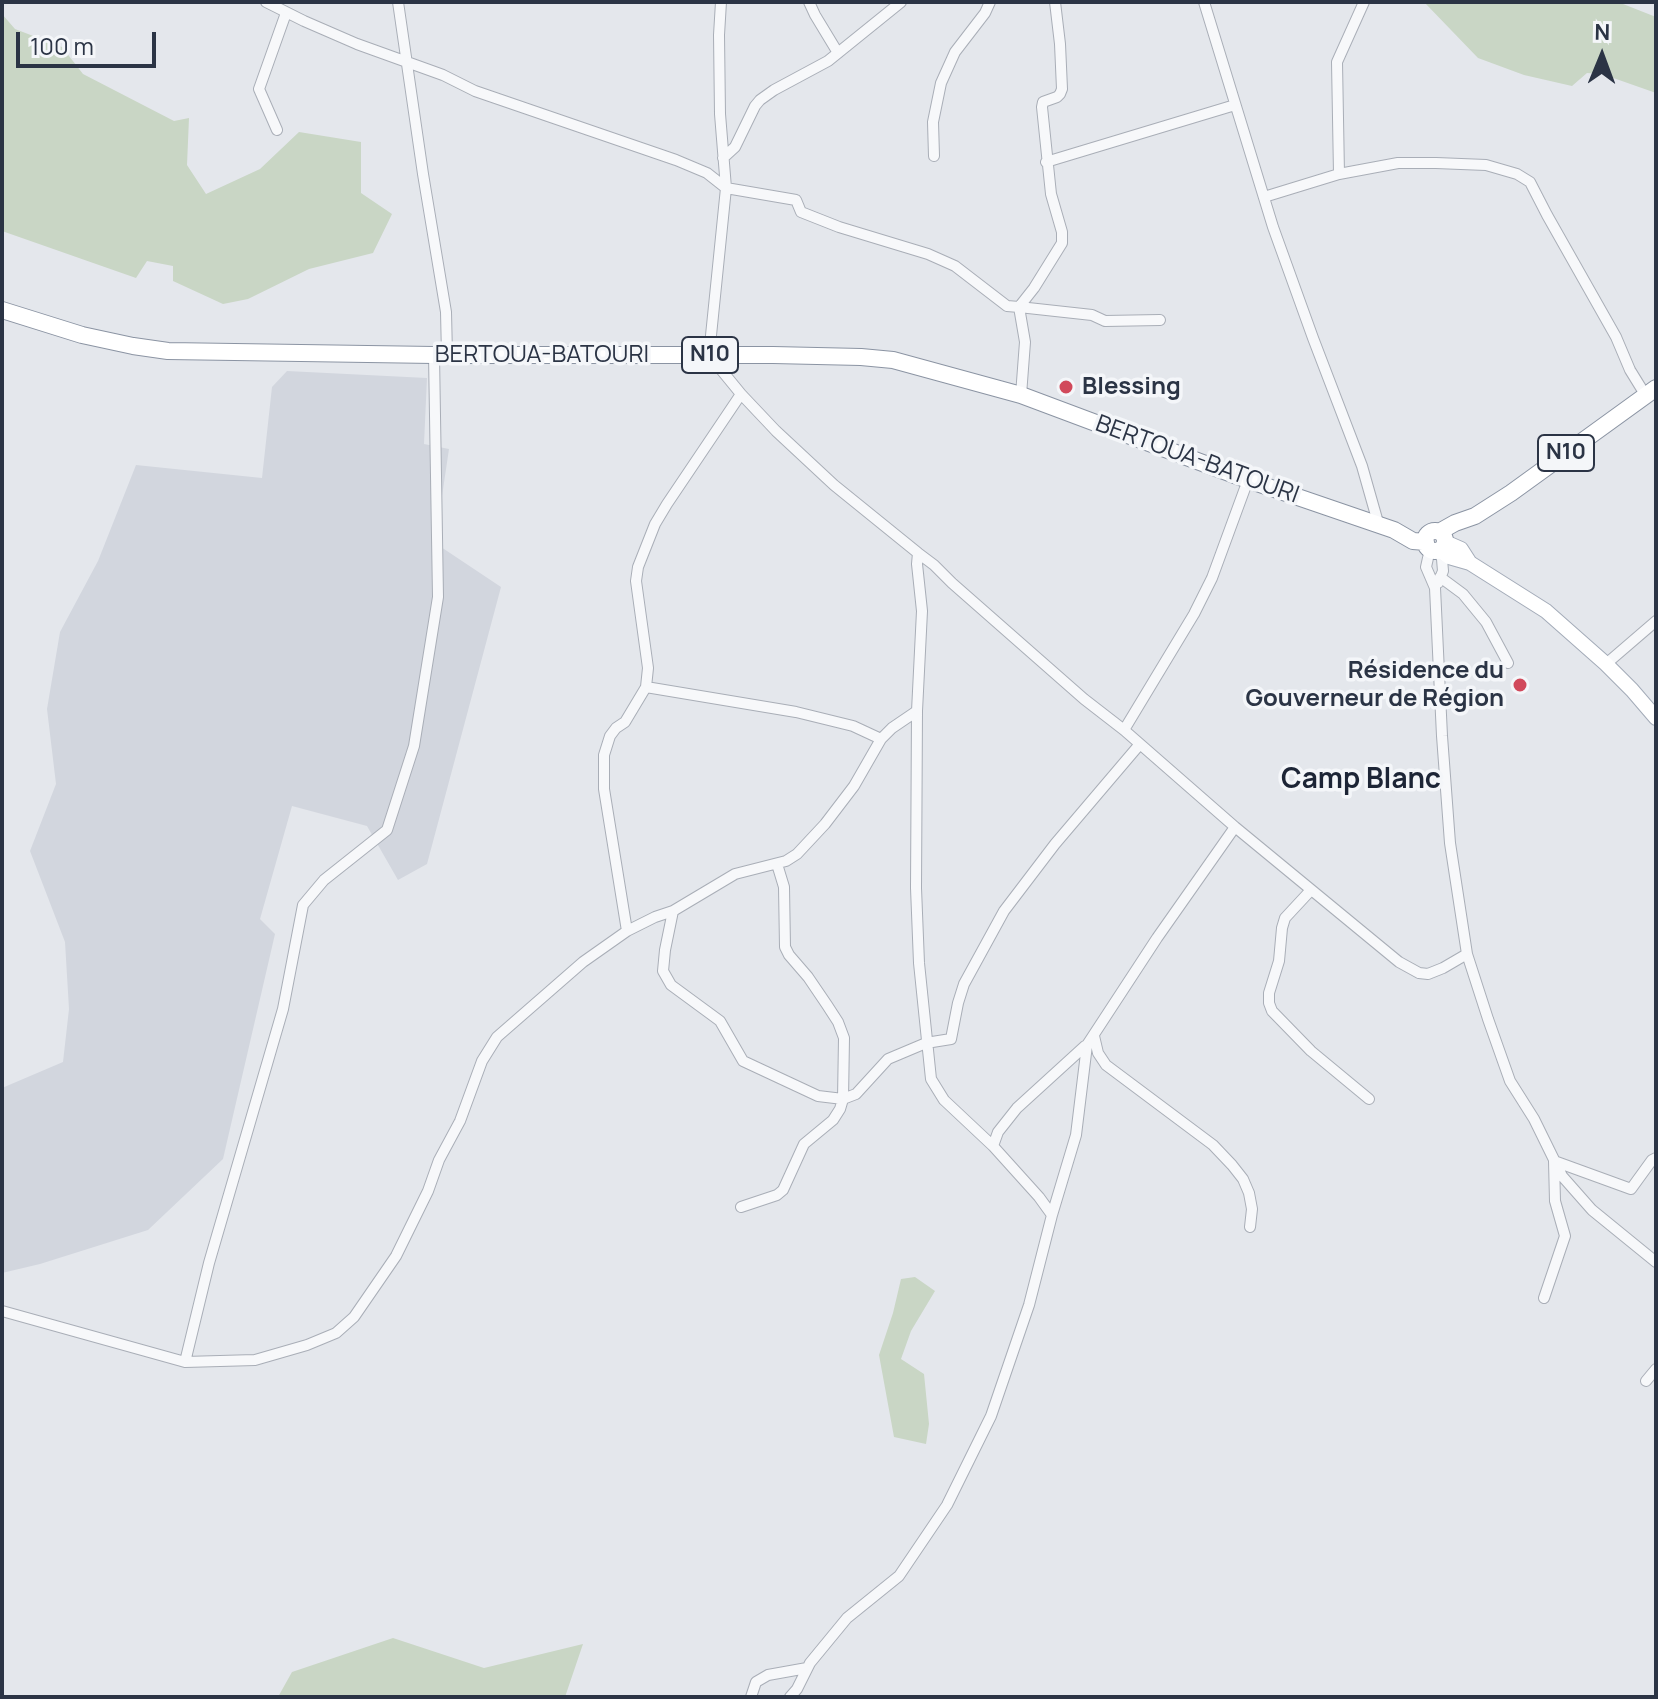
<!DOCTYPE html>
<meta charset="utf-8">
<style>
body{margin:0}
#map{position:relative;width:1658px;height:1699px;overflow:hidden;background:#e4e7ec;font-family:Manrope,sans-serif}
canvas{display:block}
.frame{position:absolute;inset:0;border:4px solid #2b3445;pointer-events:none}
.north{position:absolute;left:1562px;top:16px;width:80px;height:80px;-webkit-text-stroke:6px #f4f6f9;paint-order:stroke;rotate:1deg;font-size:22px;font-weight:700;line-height:32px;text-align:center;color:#2b3445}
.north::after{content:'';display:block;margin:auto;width:28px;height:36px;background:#2b3445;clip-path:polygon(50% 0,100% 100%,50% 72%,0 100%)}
.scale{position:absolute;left:16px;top:32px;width:140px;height:36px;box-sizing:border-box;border:4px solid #2b3445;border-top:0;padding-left:10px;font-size:24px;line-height:28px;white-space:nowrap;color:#2b3445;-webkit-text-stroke:6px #f4f6f9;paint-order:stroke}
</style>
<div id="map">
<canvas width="1658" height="1699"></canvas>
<div class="frame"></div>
<div class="north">N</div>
<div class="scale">100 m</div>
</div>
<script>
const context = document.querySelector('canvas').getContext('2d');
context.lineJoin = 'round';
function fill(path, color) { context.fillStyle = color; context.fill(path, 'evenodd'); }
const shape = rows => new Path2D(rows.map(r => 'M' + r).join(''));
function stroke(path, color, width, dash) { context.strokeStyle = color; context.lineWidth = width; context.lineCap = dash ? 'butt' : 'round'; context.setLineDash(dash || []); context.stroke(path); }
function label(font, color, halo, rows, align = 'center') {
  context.font = font + ' Manrope,sans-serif'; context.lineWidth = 7; context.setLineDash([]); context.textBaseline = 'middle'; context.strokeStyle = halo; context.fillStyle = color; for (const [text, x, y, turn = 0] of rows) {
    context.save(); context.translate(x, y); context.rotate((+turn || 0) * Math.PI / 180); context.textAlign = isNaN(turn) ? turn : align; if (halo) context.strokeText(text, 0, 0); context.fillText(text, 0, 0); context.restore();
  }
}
fill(shape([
 [287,371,427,378,424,444,449,449,435,543,501,587,427,864,398,880,367,826,292,806,260,919,275,934,223,1159,148,1230,40,1264,2,1273,2,1088,63,1062,69,1009,65,942,30,851,56,784,47,709,60,632,98,561,136,465,262,478,272,387]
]), '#d2d6de');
fill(shape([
 [1424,2,1618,2,1656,17,1656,93,1602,74,1587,73,1572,86,1524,75,1478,58],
 [2,14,15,29,62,47,83,74,174,121,189,118,187,165,206,194,260,169,299,132,361,142,361,193,392,214,373,253,309,269,248,299,223,304,173,281,173,266,147,261,136,278,2,231],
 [915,1277,935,1291,911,1331,901,1359,924,1374,929,1424,926,1444,894,1437,879,1355,893,1313,901,1279],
 [393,1638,484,1668,583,1644,565,1697,278,1697,292,1672]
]), '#c9d6c5');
const minor = shape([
 [266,2,304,21,357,44,443,75,475,91,676,160,707,173,726,188,796,200,801,212,839,227,928,254,955,266,1007,306,1019,307,1025,342,1021,395],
 [398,2,423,174,446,312,447,355],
 [721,2,719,35,720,114,726,188,709,355,741,394,776,431,834,485,918,553,917,564,922,611,917,711,916,888,919,963,931,1079,944,1100,993,1146,1039,1197,1052,1215,1029,1305,991,1416,947,1505,899,1576,847,1618,810,1663,797,1689,790,1697],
 [809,2,815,15,838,53],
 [1204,2,1273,227,1313,338,1362,466,1379,526],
 [277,130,259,89,286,13],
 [934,156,933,122,941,83,955,52,985,13,990,2],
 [723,158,735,147,755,106,760,100,774,90,828,61,901,2],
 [1046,162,1235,105],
 [1339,174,1337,62,1364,2],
 [1264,197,1339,174,1398,163,1436,163,1486,165,1517,174,1530,182,1547,215,1616,337,1630,370,1646,396],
 [1019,307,1034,288,1062,243,1062,232,1051,194,1042,107,1043,102,1057,97,1060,94,1062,89,1060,44,1055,2],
 [1019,307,1092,315,1105,321,1160,320],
 [1430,549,1426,567,1435,588,1442,736,1450,843,1467,954,1488,1019,1510,1081,1534,1119,1562,1176,1592,1210,1656,1262],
 [918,553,934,565,952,583,1084,699,1124,730,1235,827,1399,962,1419,973,1428,974,1443,968,1467,954],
 [1440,577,1463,594,1486,622,1508,663],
 [1438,583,1443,571,1442,559,1438,550],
 [1606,664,1656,621],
 [646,687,796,712,853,726,881,739],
 [1124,730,1194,614,1212,578,1248,480],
 [1311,890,1285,918,1282,928,1279,961,1269,993,1269,1003,1272,1011,1311,1051,1369,1099],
 [673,911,665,950,663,971,671,985,720,1021,743,1061,818,1096,843,1099,856,1094,888,1059,926,1043,951,1039,958,1003,964,984,1004,911,1055,844,1140,744],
 [627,931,604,789,604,755,610,736,616,728,625,722,646,687,648,668,636,581,638,567,655,524,667,504,741,394],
 [1094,1036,1098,1053,1106,1065,1213,1145,1232,1165,1243,1179,1249,1193,1252,1209,1250,1227],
 [993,1146,998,1132,1017,1108,1085,1046],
 [741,1207,777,1195,783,1190,804,1144,833,1120,840,1109,843,1099,844,1038,838,1022,827,1005,808,977,789,955,785,947,784,887,777,864],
 [1052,1215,1076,1135,1087,1045,1157,938,1235,827],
 [1544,1298,1565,1236,1555,1201,1554,1161,1631,1189,1652,1160,1656,1158],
 [2,1311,185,1362,255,1360,307,1345,336,1333,354,1317,396,1256,428,1191,439,1160,460,1121,482,1061,497,1037,583,962,627,931,655,917,673,911,735,874,786,861,797,854,825,824,854,786,881,739,892,728,917,711],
 [185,1362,209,1263,283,1009,303,905,324,880,387,830,414,746,438,597,434,355],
 [1646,1381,1656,1369],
 [751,1697,756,1682,768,1675,807,1668]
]);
const major = shape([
 [1445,542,1461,549,1470,563],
 [1440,550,1449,557,1470,563,1546,611,1606,664,1632,690,1656,718]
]);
const highway = shape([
 [2,310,82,335,133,346,168,351,434,355,773,355,861,357,893,360,1021,395,1248,480,1394,530,1413,541,1426,542],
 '1425 541a10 10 0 1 1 20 0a10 10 0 1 1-20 0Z',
 [1439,532,1455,523,1475,516,1511,493,1656,388]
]);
stroke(minor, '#a9aeb7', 12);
stroke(major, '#a3abb8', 16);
stroke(highway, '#8b94a3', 18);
stroke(minor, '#f7f8fa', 10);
stroke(major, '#fff', 14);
stroke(highway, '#fff', 16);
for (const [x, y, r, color] of [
 [1066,387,8,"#d1495b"],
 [1520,685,8,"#d1495b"]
]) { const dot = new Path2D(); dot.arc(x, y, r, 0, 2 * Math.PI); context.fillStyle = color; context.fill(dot); stroke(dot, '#f4f6f9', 3); }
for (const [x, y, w] of [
 [710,355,56],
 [1566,453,56]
]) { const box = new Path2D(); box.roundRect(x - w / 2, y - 18, w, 36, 6); context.fillStyle = '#f4f6f9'; context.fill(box); stroke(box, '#2b3445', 2); }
label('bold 22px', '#2b3445', null, [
 ["N10",710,355],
 ["N10",1566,453]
]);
label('24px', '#2b3445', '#f4f6f9', [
 ["BERTOUA-BATOURI",542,355],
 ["BERTOUA-BATOURI",1197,460,20]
]);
label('bold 24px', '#2b3445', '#f4f6f9', [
 ["Blessing",1082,387],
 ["Résidence du",1504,671,"right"],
 ["Gouverneur de Région",1504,699,"right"]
], 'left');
label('bold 28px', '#1d2536', '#f4f6f9', [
 ["Camp Blanc",1361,780]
]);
</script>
